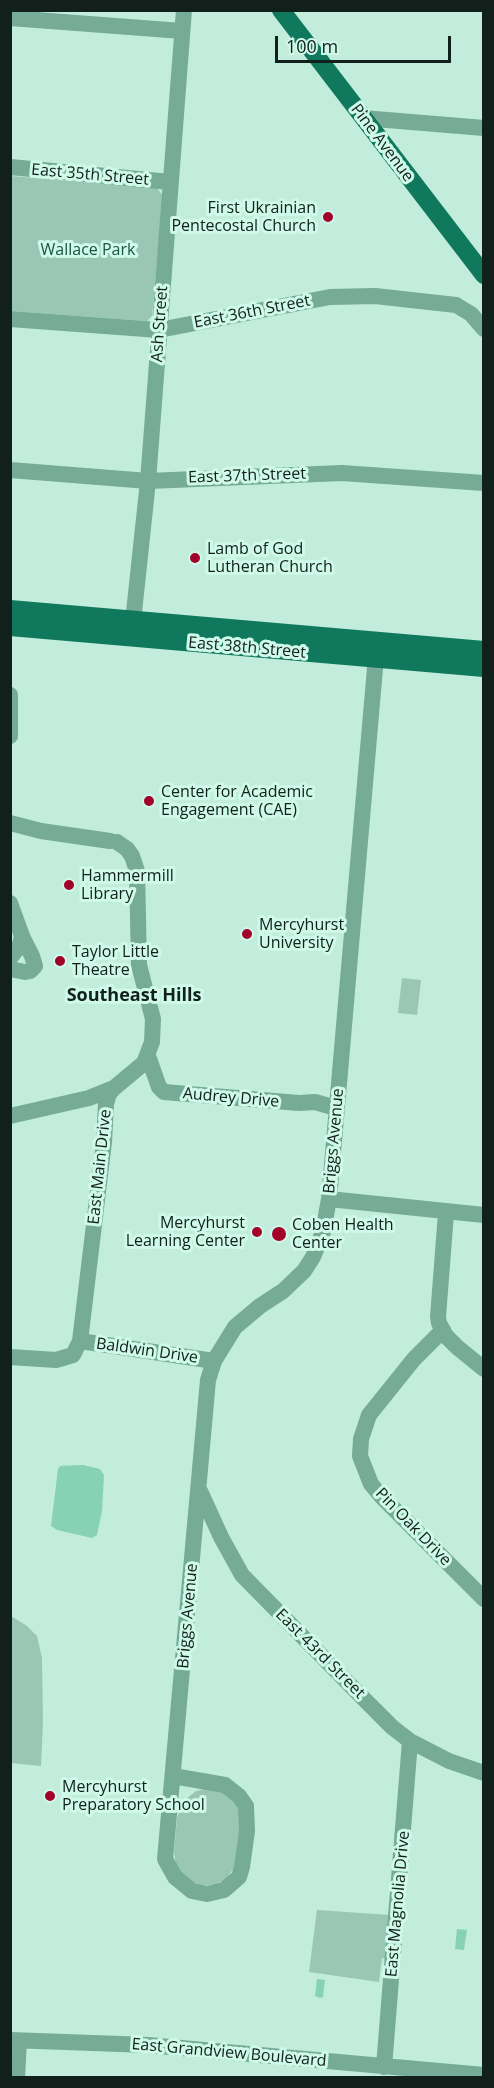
<!DOCTYPE html>
<style>
body{margin:0}
#map{position:relative;width:494px;height:2088px;overflow:hidden;background:#c2ecdb;font-family:"Open Sans",sans-serif}
canvas{display:block}
.frame{position:absolute;inset:0;border:12px solid #11201b;pointer-events:none}
.scale{position:absolute;left:275px;top:36px;width:176px;height:27px;box-sizing:border-box;border:3px solid #11201b;border-top:0;padding-left:8px;font-size:18px;line-height:21px;white-space:nowrap;color:#11201b;-webkit-text-stroke:4px #cff9e9;paint-order:stroke}
</style>
<div id="map">
<canvas width="494" height="2088"></canvas>
<div class="frame"></div>
<div class="scale">100 m</div>
</div>
<script>
const context = document.querySelector('canvas').getContext('2d');
context.lineJoin = 'round';
function fill(path, color) { context.fillStyle = color; context.fill(path, 'evenodd'); }
const shape = rows => new Path2D(rows.map(r => 'M' + r).join(''));
function stroke(path, color, width, dash) { context.strokeStyle = color; context.lineWidth = width; context.lineCap = dash ? 'butt' : 'round'; context.setLineDash(dash || []); context.stroke(path); }
function label(font, color, halo, rows, align = 'center') {
  context.font = font + ' "Open Sans",sans-serif'; context.lineWidth = 6; context.setLineDash([]); context.textBaseline = 'middle'; context.strokeStyle = halo; context.fillStyle = color; for (const [text, x, y, turn = 0] of rows) {
    context.save(); context.translate(x, y); context.rotate((+turn || 0) * Math.PI / 180); context.textAlign = isNaN(turn) ? turn : align; if (halo) context.strokeText(text, 0, 0); context.fillText(text, 0, 0); context.restore();
  }
}
fill(shape([
 [11,176,157,188,163,196,152,316,147,321,11,311],
 [402,978,421,980,417,1015,398,1013],
 [11,1616,27,1626,37,1636,42,1658,43,1722,41,1766,11,1763],
 [205,1789,224,1791,237,1804,241,1819,234,1868,225,1880,216,1884,201,1886,185,1879,176,1864,174,1853,177,1819,181,1803,196,1791],
 [317,1910,390,1915,386,1959,382,1958,379,1982,309,1972]
]), '#99c6b5');
fill(shape([
 [83,1465,100,1469,104,1475,102,1511,97,1535,92,1538,57,1530,51,1526,58,1469,60,1466],
 [457,1929,467,1930,464,1950,455,1949],
 [317,1979,325,1980,323,1997,320,1998,315,1996]
]), '#87d2b7');
stroke(shape([
 [10,18,182,31],
 [363,118,484,128],
 [10,167,170,182],
 [10,319,159,330,330,297,375,296,456,305,471,314,484,329],
 [10,470,148,481,342,473,484,483],
 [132,631,148,481,184,10],
 [10,695,10,736],
 [10,823,41,831,110,841],
 [10,903,22,936,20,945,10,958],
 [10,969,25,972,30,971,35,966,32,956,22,936],
 [148,1056,159,1087,164,1092,299,1103,315,1102,336,1108],
 [10,1116,89,1098,114,1088],
 [329,1199,484,1215],
 [446,1213,438,1317,439,1323,446,1336,457,1347,484,1369],
 [443,1330,414,1359,369,1415,361,1439,360,1456,371,1484,381,1496,484,1599],
 [80,1341,214,1361],
 [10,1357,56,1360,73,1355,80,1341,104,1142,106,1104,109,1094,114,1088,144,1063,152,1042,153,1019,139,965,137,871,132,856,127,849,117,842],
 [200,1491,221,1537,242,1575,356,1691,392,1727,410,1741,449,1761,484,1773],
 [173,1776,225,1785,239,1796,246,1806,247,1831,242,1867,239,1877,224,1890,207,1894,192,1891,175,1877,165,1859,208,1380,214,1361,235,1327,260,1306,283,1291,304,1271,313,1257,323,1232,329,1199,377,645],
 [10,2040,148,2045,484,2075],
 [384,2067,410,1741],
 [17,2078,19,2041]
]), '#75ab97', 16);
stroke(shape([
 [281,10,484,275],
 [10,609,484,650],
 [10,627,484,668]
]), '#0f785d', 18);
for (const [x, y, r, color] of [
 [328,217,6,"#a20229"],
 [195,558,6,"#a20229"],
 [149,801,6,"#a20229"],
 [69,885,6,"#a20229"],
 [247,934,6,"#a20229"],
 [60,961,6,"#a20229"],
 [257,1232,6,"#a20229"],
 [279,1234,8,"#a20229"],
 [50,1796,6,"#a20229"]
]) { const dot = new Path2D(); dot.arc(x, y, r, 0, 2 * Math.PI); context.fillStyle = color; context.fill(dot); stroke(dot, '#cff9e9', 2); }
label('16px', '#11201b', '#cff9e9', [
 ["Pine Avenue",382,143,53],
 ["East 35th Street",90,175,5],
 ["East 36th Street",252,312,-11],
 ["Ash Street",160,324,-86],
 ["East 37th Street",247,476,-2],
 ["East 38th Street",247,648,5],
 ["Audrey Drive",231,1098,5],
 ["Briggs Avenue",334,1141,-85],
 ["East Main Drive",100,1167,-84],
 ["Baldwin Drive",147,1351,8],
 ["Pin Oak Drive",413,1527,46],
 ["Briggs Avenue",188,1616,-85],
 ["East 43rd Street",320,1654,45],
 ["East Magnolia Drive",398,1904,-85],
 ["East Grandview Boulevard",229,2053,5]
]);
label('16px', '#11201b', '#cff9e9', [
 ["First Ukrainian",316,208,"right"],
 ["Pentecostal Church",316,226,"right"],
 ["Lamb of God",207,549],
 ["Lutheran Church",207,567],
 ["Center for Academic",161,792],
 ["Engagement (CAE)",161,810],
 ["Hammermill",81,876],
 ["Library",81,894],
 ["Mercyhurst",259,925],
 ["University",259,943],
 ["Taylor Little",72,952],
 ["Theatre",72,970],
 ["Mercyhurst",245,1223,"right"],
 ["Learning Center",245,1241,"right"],
 ["Coben Health",292,1225],
 ["Center",292,1243],
 ["Mercyhurst",62,1787],
 ["Preparatory School",62,1805]
], 'left');
label('16px', '#195543', '#cff9e9', [
 ["Wallace Park",88,250]
]);
label('bold 18px', '#11201b', '#cff9e9', [
 ["Southeast Hills",134,996]
]);
</script>
